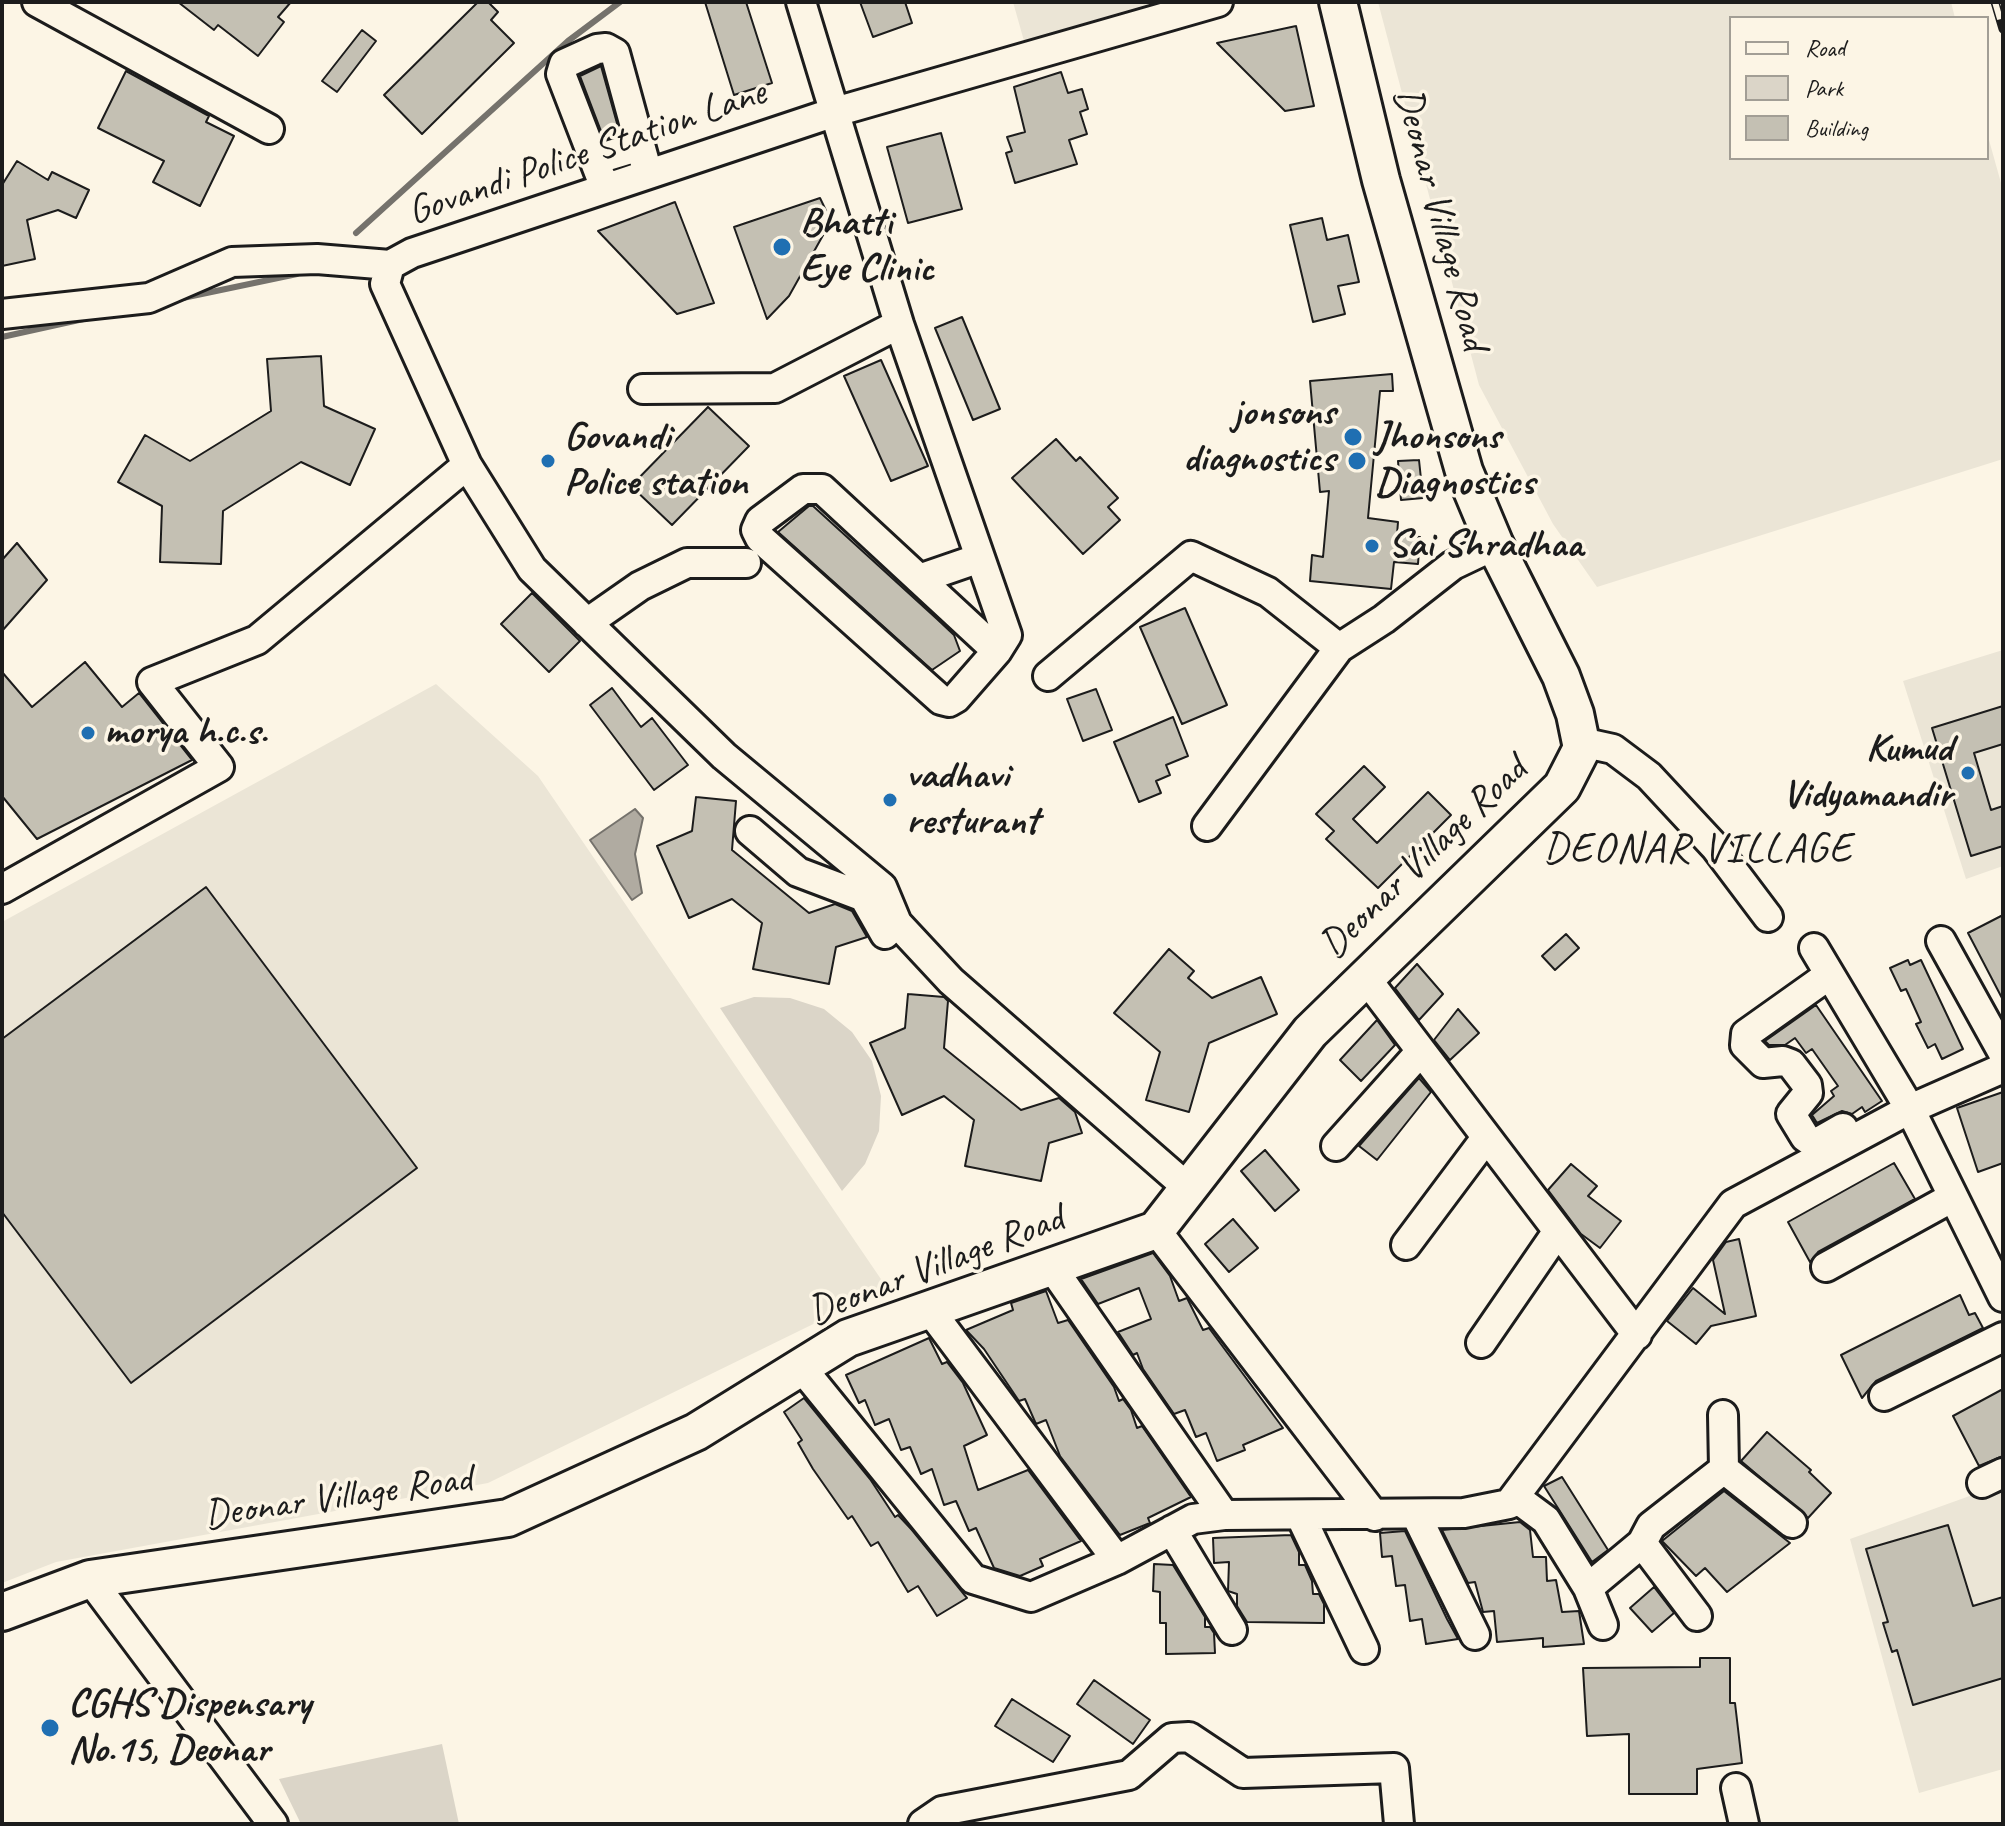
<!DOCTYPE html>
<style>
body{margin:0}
#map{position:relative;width:2005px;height:1826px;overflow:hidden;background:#fcf5e5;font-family:Caveat,sans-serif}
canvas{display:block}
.frame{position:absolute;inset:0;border:4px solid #1c1c1c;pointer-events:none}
.legend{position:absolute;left:1729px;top:16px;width:260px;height:144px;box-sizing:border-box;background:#fcf5e5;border:2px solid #a29e95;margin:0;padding:10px 14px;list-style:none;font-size:24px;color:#1c1c1c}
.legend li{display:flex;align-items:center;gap:16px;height:40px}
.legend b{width:40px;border:2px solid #a29e95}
</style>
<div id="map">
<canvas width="2005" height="1826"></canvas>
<div class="frame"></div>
<ul class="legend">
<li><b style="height:10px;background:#fcf5e5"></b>Road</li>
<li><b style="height:22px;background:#dbd5c8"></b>Park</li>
<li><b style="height:22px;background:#c4c0b3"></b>Building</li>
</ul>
</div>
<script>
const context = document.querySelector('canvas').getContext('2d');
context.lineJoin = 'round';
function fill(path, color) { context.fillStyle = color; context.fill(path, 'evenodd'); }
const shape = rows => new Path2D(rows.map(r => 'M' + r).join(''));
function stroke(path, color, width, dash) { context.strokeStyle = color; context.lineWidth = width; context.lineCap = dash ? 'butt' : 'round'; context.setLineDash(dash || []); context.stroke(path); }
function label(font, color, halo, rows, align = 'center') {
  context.font = font + ' Caveat,sans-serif'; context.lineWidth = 7; context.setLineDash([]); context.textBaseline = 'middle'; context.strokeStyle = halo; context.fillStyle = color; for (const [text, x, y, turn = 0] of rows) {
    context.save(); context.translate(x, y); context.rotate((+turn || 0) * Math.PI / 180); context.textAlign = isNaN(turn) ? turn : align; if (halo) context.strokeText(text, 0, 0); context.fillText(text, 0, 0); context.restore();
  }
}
fill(shape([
 [1013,2,1155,2,1024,41],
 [1378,2,1951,2,1955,18,1731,18,1731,158,1987,158,1987,133,2003,190,2003,459,1597,587,1553,524,1479,385],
 [2003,650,2003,866,1966,879,1903,681],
 [436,684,538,776,887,1288,488,1483,56,1562,2,1583,2,922],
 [2003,1484,2003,1769,1919,1793,1850,1539]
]), '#ebe5d6');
fill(shape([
 [754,997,790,998,824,1009,852,1032,872,1061,881,1096,879,1131,865,1164,842,1191,720,1008],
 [442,1744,459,1824,301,1824,279,1779]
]), '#dbd5c8');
const water = shape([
 [635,809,643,818,635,854,642,893,632,900,590,840,635,809]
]);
fill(water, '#b0aba1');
stroke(water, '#75726c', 2);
stroke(shape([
 [356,233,568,41,620,2],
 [178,299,297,274],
 [2,337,88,318]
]), '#75726c', 6);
const building = shape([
 [178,2,291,2,278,17,284,22,258,56,218,25,214,30,178,2],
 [478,2,488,2,498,12,491,20,514,43,422,134,384,95,478,2],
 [705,2,746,2,772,83,734,95,705,2],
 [860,2,905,2,912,23,873,37,860,2],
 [1296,26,1314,106,1285,111,1217,43,1296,26],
 [362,30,376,41,337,92,322,81,362,30],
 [601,66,620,134,604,139,580,76,601,66],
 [126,71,209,116,206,122,234,136,200,206,153,182,164,161,98,128,126,71],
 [1061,72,1068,93,1082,89,1088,109,1080,112,1087,134,1069,140,1077,164,1015,183,1006,153,1012,151,1007,137,1025,132,1014,87,1061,72],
 [941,133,962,209,908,223,887,147,941,133],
 [17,161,48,180,52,172,89,190,76,218,58,210,27,220,35,259,2,266,2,185,17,161],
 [820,198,831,221,789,296,767,319,734,227,820,198],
 [675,202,714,303,677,314,598,231,675,202],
 [1322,218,1327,240,1348,235,1359,282,1338,286,1345,314,1313,322,1290,225,1322,218],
 [962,317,1000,409,973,420,935,328,962,317],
 [321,356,324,406,375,429,350,485,301,462,223,511,221,564,160,562,162,506,118,482,145,435,190,461,271,411,267,359,321,356],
 [881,360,928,466,891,481,844,376,881,360],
 [1392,374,1393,391,1380,391,1368,518,1398,522,1397,535,1420,537,1418,564,1394,562,1391,589,1310,581,1312,555,1323,557,1329,491,1320,492,1310,381,1392,374],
 [708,407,749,446,672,525,631,486,708,407],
 [1056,439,1076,461,1080,457,1118,498,1108,507,1120,520,1083,554,1012,478,1056,439],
 [1419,460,1423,498,1401,500,1398,461,1419,460],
 [809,506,813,506,937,619,954,635,960,651,932,670,778,532,809,506],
 [17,543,47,580,2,631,2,560,17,543],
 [532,593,580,641,549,672,501,624,532,593],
 [1185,608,1227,705,1182,724,1140,627,1185,608],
 [85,662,122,707,139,693,192,760,37,839,2,796,2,672,32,707,85,662],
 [612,688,641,727,652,718,688,765,654,790,590,705,612,688],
 [1096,689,1112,730,1083,741,1067,699,1096,689],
 [2003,706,2003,744,1974,753,1991,810,2003,806,2003,846,1971,856,1932,728,2003,706],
 [1173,717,1188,756,1166,765,1170,775,1156,781,1161,793,1139,802,1114,742,1173,717],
 [1364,766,1385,787,1353,819,1377,843,1428,792,1451,815,1378,888,1326,839,1334,831,1316,814,1364,766],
 [696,797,736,801,732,850,809,913,835,904,852,911,867,937,836,947,829,984,753,969,762,923,732,899,689,918,657,846,692,831,696,797],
 [206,887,417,1168,131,1383,2,1212,2,1039,206,887],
 [2003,915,2003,1000,1968,933,2003,915],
 [1566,934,1579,948,1555,970,1542,956,1566,934],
 [1169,949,1194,971,1188,978,1212,998,1261,977,1277,1014,1209,1043,1189,1112,1146,1100,1160,1052,1114,1013,1169,949],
 [1908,960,1910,965,1921,960,1963,1049,1942,1059,1935,1044,1928,1048,1916,1024,1921,1022,1906,989,1901,991,1890,968,1908,960],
 [1417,964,1443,994,1419,1020,1395,988,1417,964],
 [908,994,944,997,948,1001,944,1048,1021,1110,1059,1098,1075,1112,1082,1133,1049,1143,1041,1181,965,1166,974,1120,944,1096,902,1115,870,1043,905,1028,908,994],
 [1816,1005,1882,1101,1865,1112,1862,1107,1852,1114,1842,1111,1817,1123,1812,1115,1834,1096,1831,1091,1838,1086,1812,1049,1806,1053,1795,1038,1785,1045,1769,1045,1765,1041,1816,1005],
 [1458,1009,1479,1033,1450,1060,1434,1040,1458,1009],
 [1377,1020,1395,1045,1361,1081,1340,1060,1377,1020],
 [1419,1078,1431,1092,1377,1160,1359,1146,1419,1078],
 [2003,1092,2003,1163,1978,1172,1957,1108,2003,1092],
 [1265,1150,1299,1190,1275,1211,1241,1171,1265,1150],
 [1894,1163,1915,1199,1818,1252,1810,1262,1788,1222,1894,1163],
 [1571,1164,1597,1186,1588,1196,1621,1221,1600,1248,1581,1234,1548,1190,1571,1164],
 [1233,1219,1258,1248,1229,1272,1205,1244,1233,1219],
 [1739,1239,1756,1316,1711,1326,1696,1344,1667,1321,1693,1288,1725,1314,1713,1260,1726,1242,1739,1239],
 [1153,1253,1170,1276,1179,1301,1187,1298,1203,1330,1209,1328,1283,1428,1243,1445,1245,1450,1217,1461,1206,1433,1196,1437,1185,1410,1174,1414,1143,1369,1137,1353,1133,1355,1118,1332,1151,1319,1139,1288,1098,1304,1081,1279,1153,1253],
 [1046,1291,1058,1323,1068,1320,1114,1387,1119,1401,1123,1399,1131,1410,1137,1428,1142,1426,1191,1497,1148,1518,1150,1523,1120,1535,1060,1456,1046,1420,1036,1424,1025,1399,1019,1401,984,1349,966,1330,1013,1310,1011,1303,1046,1291],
 [1960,1295,1969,1315,1975,1313,1983,1328,1876,1381,1862,1398,1841,1355,1960,1295],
 [929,1338,942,1364,947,1362,963,1383,987,1435,964,1446,978,1490,1028,1470,1081,1541,1040,1559,1043,1566,1020,1576,994,1568,976,1528,969,1531,956,1501,944,1505,932,1469,921,1474,910,1447,901,1450,889,1419,875,1425,865,1400,859,1403,846,1375,929,1338],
 [2003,1389,2003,1456,1979,1466,1953,1416,2003,1389],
 [804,1398,870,1479,895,1517,898,1515,912,1530,967,1598,937,1616,918,1586,908,1592,878,1542,871,1546,852,1516,848,1519,813,1469,798,1443,802,1440,784,1412,804,1398],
 [1767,1432,1811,1470,1809,1472,1831,1493,1808,1518,1741,1461,1767,1432],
 [1562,1477,1608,1550,1592,1562,1544,1486,1562,1477],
 [1724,1491,1790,1543,1727,1592,1705,1568,1696,1576,1662,1541,1724,1491],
 [1520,1522,1530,1530,1533,1557,1546,1557,1547,1581,1556,1580,1562,1612,1579,1611,1584,1644,1543,1647,1543,1638,1497,1642,1494,1611,1483,1612,1475,1582,1468,1583,1442,1530,1520,1522],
 [1948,1525,1973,1606,2003,1597,2003,1678,1913,1705,1897,1650,1892,1652,1883,1623,1888,1622,1866,1549,1948,1525],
 [1405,1531,1447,1619,1458,1639,1426,1644,1422,1619,1410,1621,1405,1585,1396,1586,1392,1556,1382,1557,1380,1533,1405,1531],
 [1291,1535,1299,1552,1299,1565,1305,1565,1312,1581,1313,1594,1319,1594,1324,1604,1324,1623,1247,1622,1237,1606,1237,1594,1228,1591,1229,1562,1214,1563,1213,1538,1291,1535],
 [1154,1564,1173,1565,1205,1617,1205,1627,1210,1627,1214,1633,1215,1653,1166,1654,1166,1623,1160,1623,1160,1592,1153,1591,1154,1564],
 [1654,1587,1674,1613,1652,1632,1630,1608,1654,1587],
 [1700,1658,1730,1658,1730,1703,1735,1703,1742,1763,1697,1769,1697,1794,1629,1794,1629,1734,1587,1736,1583,1668,1700,1667,1700,1658],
 [1094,1680,1150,1720,1133,1744,1077,1704,1094,1680],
 [1012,1699,1070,1736,1053,1762,995,1726,1012,1699]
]);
fill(building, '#c4c0b3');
stroke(building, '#1c1c1c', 2);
const minor = shape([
 [37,2,269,129],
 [801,2,899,324,1007,635,997,651,956,698,949,702,941,700,760,538,756,530,760,521,803,489,822,489,997,651],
 [594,160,640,146],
 [605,188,561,74,564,64,597,49,606,48,615,53,648,174],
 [2,314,149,298,232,262,317,259,390,265],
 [643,389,775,388,899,324],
 [467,465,532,569,724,756,882,887,897,923,951,981,1188,1188],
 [919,579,980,558],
 [587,623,640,586,687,563,746,563],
 [1048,676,1191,556,1268,592,1339,648,1384,619,1453,565,1495,545],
 [1581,742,1613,749,1649,776,1716,848,1768,917],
 [1207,826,1339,648],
 [750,831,798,872,864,897,885,934],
 [2,889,219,767,152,682,257,640,467,465,385,284,390,265,412,253,835,112,1218,2],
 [1941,941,2003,1053],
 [1814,948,1910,1109,2003,1297],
 [1829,975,1746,1034,1745,1045,1763,1063,1783,1061,1791,1064,1807,1085,1808,1093,1791,1114,1805,1137,1815,1144,1843,1128],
 [1365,977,1637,1335],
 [1336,1146,1421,1051],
 [1156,1230,1375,1516],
 [1406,1245,1486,1138],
 [1051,1266,1224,1515],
 [1826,1267,1953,1197],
 [929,1309,1117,1560],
 [1481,1343,1558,1231],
 [801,1367,973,1579,1031,1597,1117,1560,1193,1519,1224,1515,1464,1513,1509,1504,1733,1204,1910,1109,2003,1068],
 [1884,1396,2003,1337],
 [1724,1469,1792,1523],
 [1982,1483,2003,1473],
 [1515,1497,1546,1520,1588,1588,1603,1625],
 [1300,1515,1364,1649],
 [1416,1515,1475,1635],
 [1172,1530,1232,1630],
 [1642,1543,1697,1616],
 [90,1579,273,1824],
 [1588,1588,1642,1543,1651,1526,1724,1469,1723,1415],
 [1736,1788,1744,1824],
 [923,1824,942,1811,1129,1775,1172,1738,1189,1737,1243,1773,1394,1768,1399,1824]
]);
const major = shape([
 [2,1612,90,1579,508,1518,696,1432,848,1338,1156,1230,1310,1032,1562,787,1582,748,1575,714,1561,676,1495,545,1464,471,1381,180,1338,2]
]);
stroke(minor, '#1c1c1c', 34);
stroke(major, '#1c1c1c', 42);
stroke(minor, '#fcf5e5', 28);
stroke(major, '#fcf5e5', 36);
const rail = shape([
 [1995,2,2003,29]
]);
stroke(rail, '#1c1c1c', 9);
stroke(rail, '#fcf5e5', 6, [18]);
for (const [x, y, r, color] of [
 [782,247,10,"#1f6fb2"],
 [1353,437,10,"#1f6fb2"],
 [548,461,8,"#1f6fb2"],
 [1357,461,10,"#1f6fb2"],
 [1372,546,8,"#1f6fb2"],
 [88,733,8,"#1f6fb2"],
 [1968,773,8,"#1f6fb2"],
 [890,800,8,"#1f6fb2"],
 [50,1728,10,"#1f6fb2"]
]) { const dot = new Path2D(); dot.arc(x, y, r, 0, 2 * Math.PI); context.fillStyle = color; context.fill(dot); stroke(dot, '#fcf5e5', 3); }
label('40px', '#1c1c1c', '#fcf5e5', [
 ["Govandi Police Station Lane",587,153,-19],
 ["Deonar Village Road",1440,219,75],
 ["Deonar Village Road",1424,858,-44],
 ["Deonar Village Road",936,1266,-21],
 ["Deonar Village Road",338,1498,-8]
]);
label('bold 40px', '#1c1c1c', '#fcf5e5', [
 ["Bhatti",800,224],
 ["Eye Clinic",800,270],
 ["jonsons",1335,414,"right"],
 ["diagnostics",1335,460,"right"],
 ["Govandi",564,438],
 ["Police station",564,484],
 ["Jhonsons",1375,438],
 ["Diagnostics",1375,484],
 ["Sai Shradhaa",1388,546],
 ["morya h.c.s.",104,733],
 ["Kumud",1952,750,"right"],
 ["Vidyamandir",1952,796,"right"],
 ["vadhavi",906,777],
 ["resturant",906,823],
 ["CGHS Dispensary",68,1705],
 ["No.15, Deonar",68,1751]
], 'left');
context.letterSpacing = '2px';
label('42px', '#1c1c1c', '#fcf5e5', [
 ["DEONAR VILLAGE",1698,850]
]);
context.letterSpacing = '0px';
</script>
